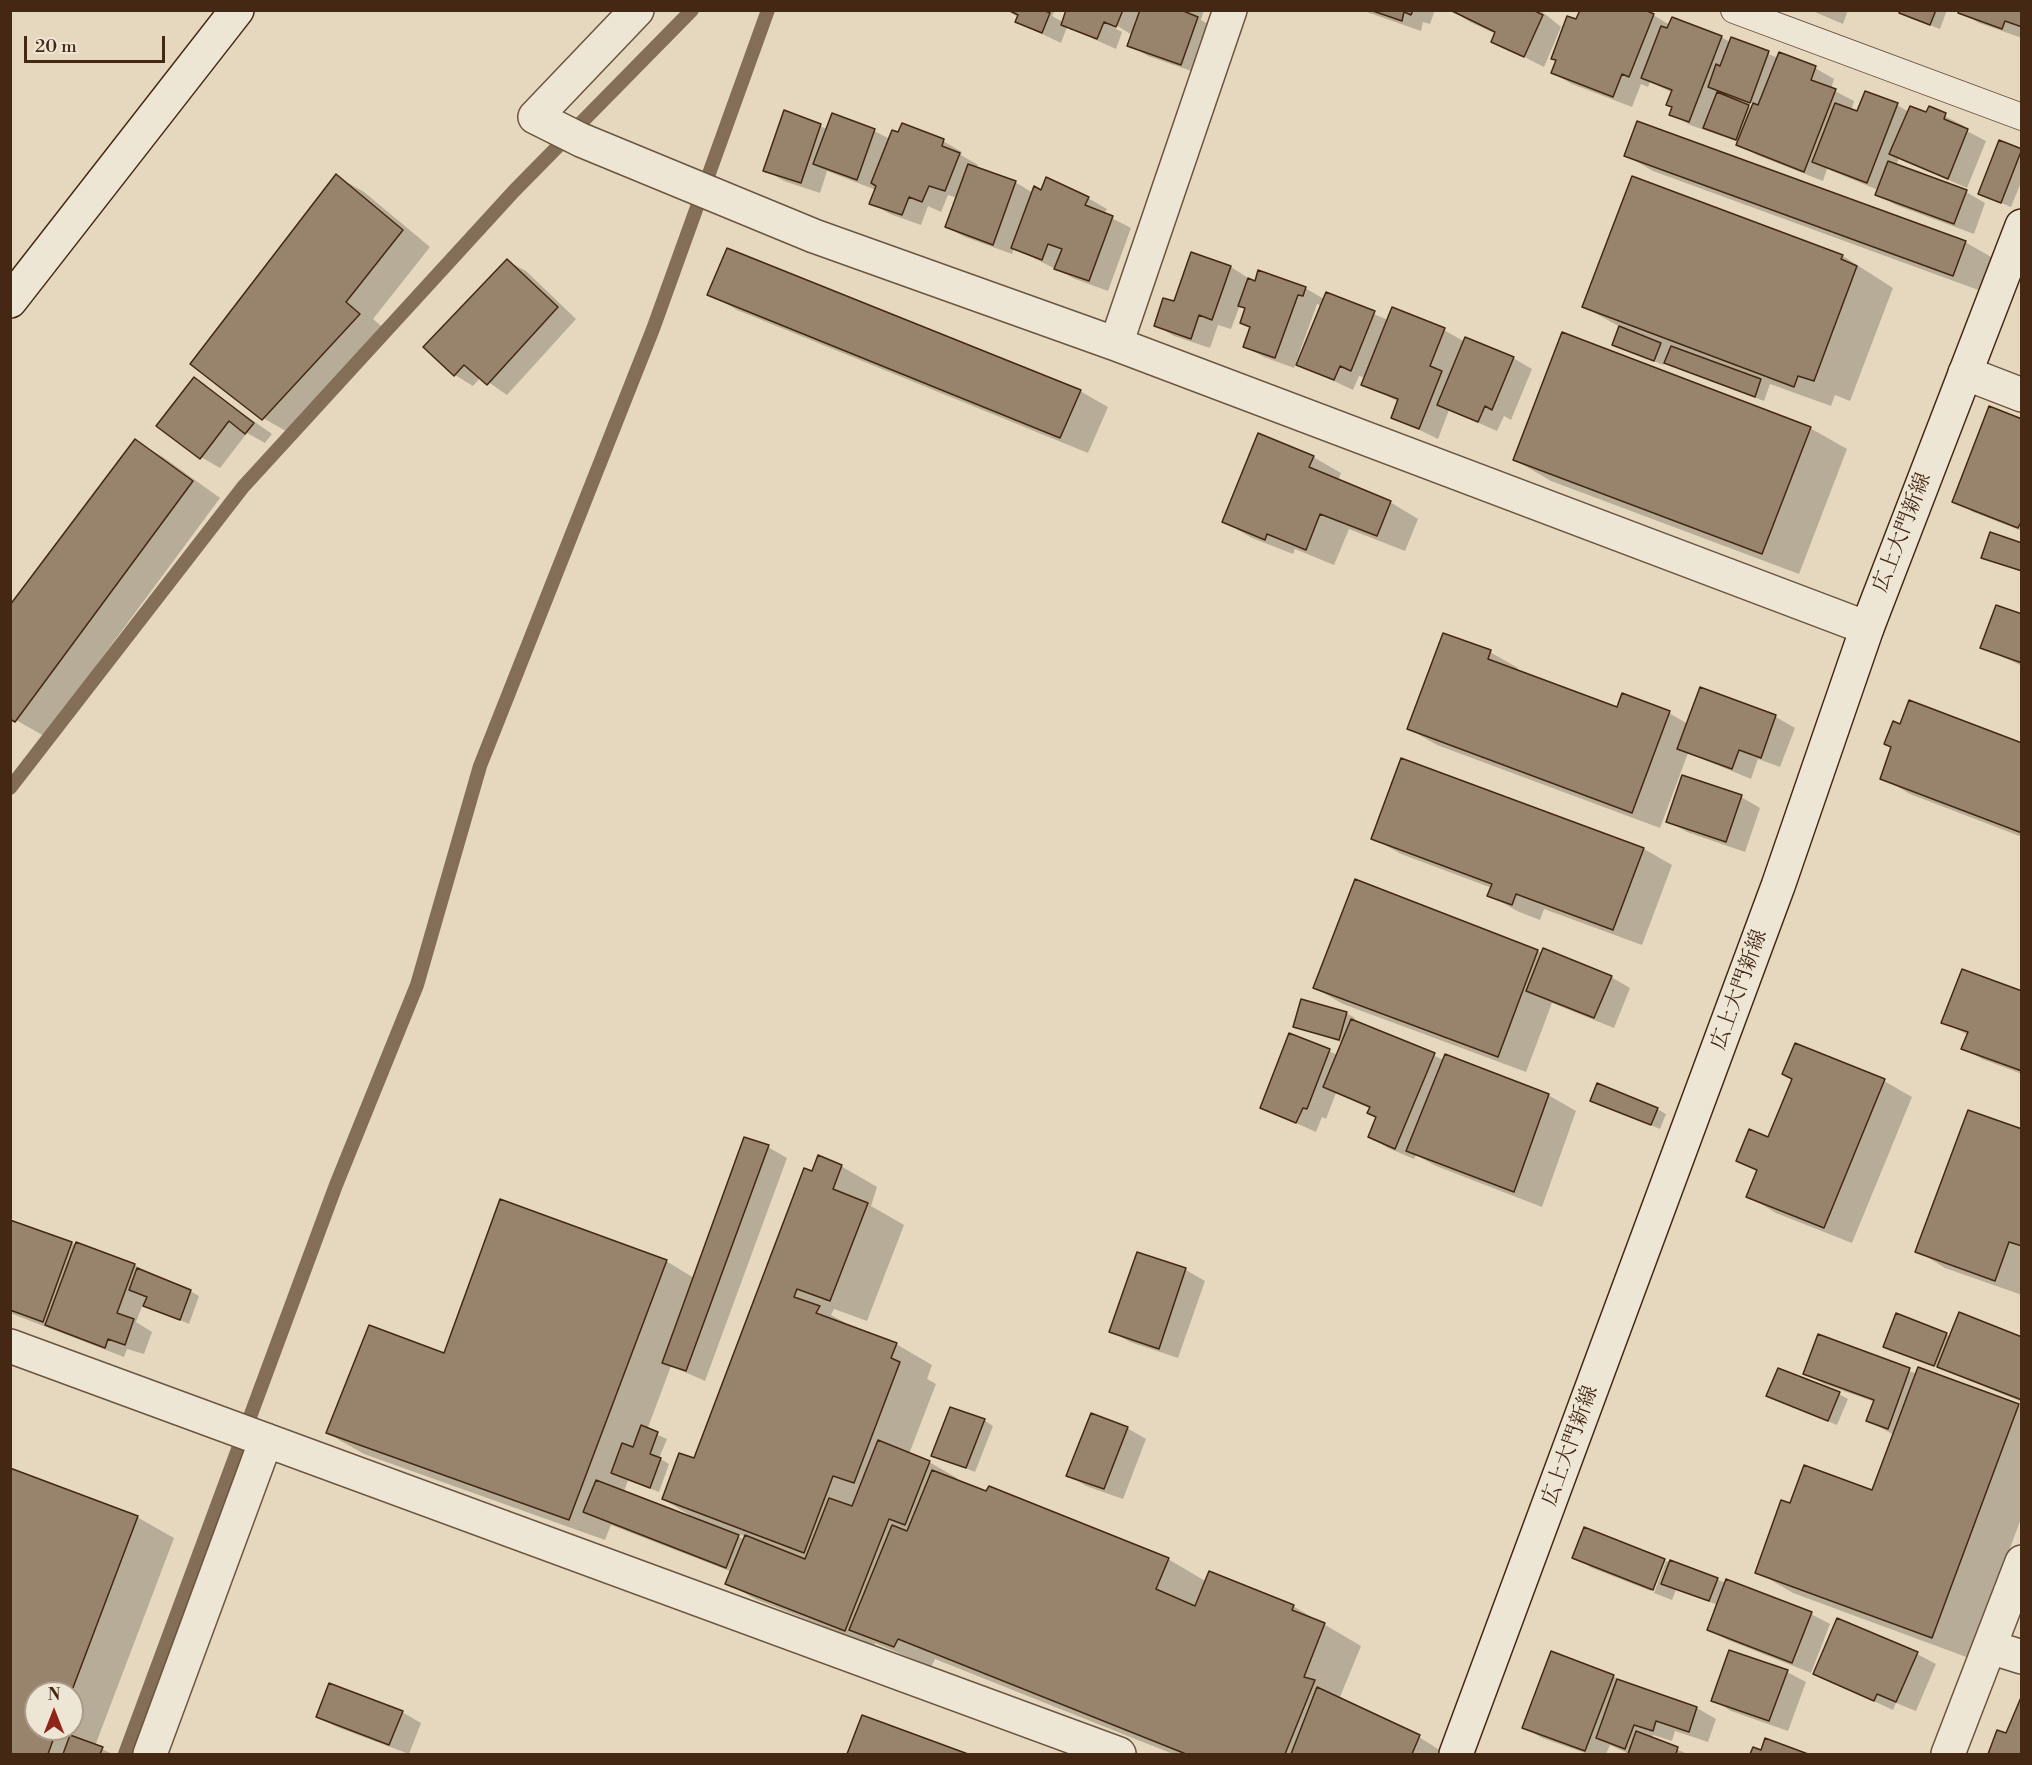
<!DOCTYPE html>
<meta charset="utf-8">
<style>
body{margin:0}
#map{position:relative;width:2032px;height:1765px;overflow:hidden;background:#e5d8bf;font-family:"Libre Bodoni",serif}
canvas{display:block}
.frame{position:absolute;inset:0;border:12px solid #442813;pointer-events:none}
.north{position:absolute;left:24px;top:1681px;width:60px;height:60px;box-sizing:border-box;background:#eee6d5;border:2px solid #aa9a87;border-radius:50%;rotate:0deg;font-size:16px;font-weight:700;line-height:24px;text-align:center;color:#442813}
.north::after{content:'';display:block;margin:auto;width:21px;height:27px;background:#8f2418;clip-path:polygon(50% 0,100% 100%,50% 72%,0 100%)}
.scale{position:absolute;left:24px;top:36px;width:141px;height:27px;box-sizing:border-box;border:3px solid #442813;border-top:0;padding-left:8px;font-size:18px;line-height:21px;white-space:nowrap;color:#442813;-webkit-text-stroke:4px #eee6d5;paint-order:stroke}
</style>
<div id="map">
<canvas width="2032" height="1765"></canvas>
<div class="frame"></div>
<div class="north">N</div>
<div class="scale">20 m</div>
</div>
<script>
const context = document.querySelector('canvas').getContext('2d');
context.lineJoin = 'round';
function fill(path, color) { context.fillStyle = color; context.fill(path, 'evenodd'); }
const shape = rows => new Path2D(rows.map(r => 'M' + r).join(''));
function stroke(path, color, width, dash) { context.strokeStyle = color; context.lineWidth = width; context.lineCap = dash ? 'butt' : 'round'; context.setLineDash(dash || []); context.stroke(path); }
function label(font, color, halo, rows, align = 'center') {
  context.font = font + ' "Libre Bodoni","Noto Serif JP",serif'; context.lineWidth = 4.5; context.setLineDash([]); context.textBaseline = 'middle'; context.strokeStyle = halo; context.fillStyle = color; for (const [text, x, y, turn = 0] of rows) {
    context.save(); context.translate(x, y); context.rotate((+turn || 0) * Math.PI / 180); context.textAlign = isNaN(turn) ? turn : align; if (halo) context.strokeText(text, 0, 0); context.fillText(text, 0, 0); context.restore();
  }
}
fill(shape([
 [1005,10,1055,10,1052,16,1063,22,1068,10,1204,10,1201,20,1217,29,1200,74,1148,56,1129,45,1132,35,1111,22,1109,25,1122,32,1116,49,1067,27,1061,43,1017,22,1019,17],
 [1361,10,1435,10,1430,24,1423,22,1421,31],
 [1452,10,1540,10,1561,27,1544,67,1493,41,1496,34,1470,22],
 [1810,10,1848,10,1843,24],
 [1902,10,1947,10,1940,29,1910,18],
 [2022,10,2022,38,1979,23,1960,12],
 [1653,15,1670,25,1721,37,1730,42,1732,39,1778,58,1780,54,1815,68,1834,79,1831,89,1854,101,1851,111,1857,113,1897,105,1909,112,1927,114,1929,108,1964,126,1963,129,1986,141,1967,188,1899,158,1896,166,1966,192,1985,203,1974,234,1896,205,1877,194,1878,190,1827,169,1823,181,1757,155,1738,144,1739,142,1690,125,1671,114,1673,93,1650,82,1648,87,1641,84,1632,107,1572,84,1553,73,1577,21],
 [1723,93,1754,104,1752,108,1722,96],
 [785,112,827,129,832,115,874,131,890,139,943,141,962,152,961,155,978,165,976,168,1015,182,1033,193,1088,198,1107,209,1104,214,1131,228,1108,291,1075,279,1014,248,1012,254,965,237,946,227,957,198,948,195,941,212,928,206,921,225,890,214,871,203,876,190,827,171,820,193,784,181,765,170],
 [2000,142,2022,151,2022,180,2011,207,1980,194],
 [1625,155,1965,242,1993,258,1981,291,1653,171],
 [336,176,364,192,430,247,373,319,387,331,291,434,263,418],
 [1633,178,1843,256,1893,288,1850,401,1835,395,1831,406,1770,384,1764,401,1665,362,1663,365,1613,344,1620,327,1584,307],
 [1192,254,1231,267,1256,283,1305,288,1324,299,1327,294,1388,320,1444,330,1465,342,1513,358,1532,369,1511,420,1504,416,1497,431,1449,410,1438,439,1393,417,1399,402,1363,384,1366,378,1359,376,1353,390,1296,363,1298,364,1322,306,1317,304,1294,368,1264,357,1245,347,1251,328,1241,322,1247,309,1240,305,1231,329,1218,325,1210,348,1174,336,1155,325,1175,303],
 [507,261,526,271,576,319,507,395,481,377,473,386,455,375],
 [709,294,1080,391,1108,407,1088,453,737,310],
 [194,379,272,434,265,443,247,433,220,468,201,457],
 [2022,421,2022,531,1973,512,1954,501],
 [1810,428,1847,449,1799,574,1551,481,1515,460],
 [135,441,163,457,220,498,44,736,16,720],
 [1313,457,1341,473,1338,481,1390,502,1418,519,1405,551,1349,529,1334,565,1295,549,1293,554,1252,538,1224,522],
 [2022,545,2022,572,1983,557],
 [2022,616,2022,666,1982,647],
 [1490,652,1518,668,1517,671,1618,709,1669,713,1688,724,1701,689,1776,717,1795,728,1780,767,1758,759,1751,779,1688,753,1660,828,1437,745,1409,729],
 [1901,726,2022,745,2022,837,1910,794,1882,778],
 [1402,760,1644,849,1672,865,1642,945,1544,909,1540,920,1517,911,1489,895,1492,888,1401,854,1373,838],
 [1741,797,1760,808,1745,852,1687,832,1668,821],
 [1537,951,1611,977,1630,988,1614,1028,1552,1003,1526,1072,1343,1004,1315,988],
 [2022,992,2022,1074,1982,1059,1963,1048,1968,1035,1943,1022],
 [1346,1013,1355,1018,1354,1022,1444,1060,1548,1095,1576,1111,1542,1207,1436,1166,1416,1155,1414,1159,1388,1148,1370,1137,1377,1117,1371,1109,1336,1093,1326,1119,1322,1117,1316,1132,1262,1108,1290,1035,1338,1055,1343,1043,1295,1026],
 [1796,1044,1884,1081,1912,1097,1852,1243,1776,1213,1748,1196,1758,1172,1738,1160,1769,1139,1794,1079],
 [1601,1105,1657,1109,1666,1114,1660,1129],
 [2022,1131,2022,1295,1945,1268,1917,1251],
 [768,1147,787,1158,705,1381,671,1366,647,1430,667,1439,659,1458,669,1464,659,1492,628,1480,624,1492,699,1521,663,1499,695,1460,813,1173,841,1166,877,1187,871,1206,904,1225,867,1321,834,1309,831,1315,855,1328,896,1344,932,1365,927,1379,936,1384,909,1454,929,1462,957,1478,956,1481,1168,1559,1207,1582,1293,1606,1361,1646,1340,1697,1419,1737,1446,1754,1173,1754,935,1659,931,1667,875,1643,874,1646,755,1599,727,1583,732,1572,611,1525,605,1540,364,1454,327,1433,445,1355,666,1261,694,1278],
 [736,1533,746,1537,745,1540,735,1535],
 [10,1221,134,1265,190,1291,199,1296,189,1324,143,1304,136,1322,152,1332,144,1354,127,1349,124,1357,10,1313],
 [1138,1254,1186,1270,1205,1281,1178,1358,1130,1342,1111,1331],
 [1946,1334,1951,1337,2022,1339,2022,1402,1885,1346],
 [1819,1336,1917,1374,2022,1407,2022,1516,1969,1658,1793,1593,1757,1572,1791,1505,1873,1492,1894,1435,1868,1421,1875,1402,1824,1384,1805,1373],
 [1839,1394,1848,1399,1837,1425,1768,1396],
 [984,1420,993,1426,975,1472,933,1455],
 [1127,1428,1146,1439,1123,1499,1086,1486,1068,1475],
 [10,1469,137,1517,174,1538,95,1746,113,1754,10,1754],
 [36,1693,72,1693,72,1729,36,1729],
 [1585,1529,1665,1561,1663,1561,1651,1591,1592,1568,1574,1557],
 [1666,1561,1811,1614,1830,1624,1811,1673,1728,1640,1709,1630,1718,1605,1676,1590,1672,1600,1654,1593],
 [1917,1654,1936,1664,1916,1711,1896,1703,1893,1710,1815,1674],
 [1787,1672,1806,1682,1788,1731,1731,1711,1713,1700],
 [1613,1676,1626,1683,1697,1708,1716,1719,1708,1742,1675,1731,1672,1741,1653,1735,1651,1739,1688,1754,1629,1754,1610,1745,1606,1754,1588,1754,1542,1738,1524,1727],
 [402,1712,421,1723,409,1754,337,1727,318,1717],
 [863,1717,964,1754,849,1754],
 [1766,1740,1804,1754,1752,1754,1754,1749,1761,1752]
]), '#0003');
stroke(shape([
 [10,788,243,487,514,191,692,10],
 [125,1754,336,1185,417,985,480,766,653,329,768,10]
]), '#846e57', 14);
const building = shape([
 [1008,10,1043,10,1050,13,1042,33,1015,22,1018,15,1008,10],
 [1066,10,1123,10,1116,27,1104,22,1097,39,1061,25,1066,10],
 [1140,10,1181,10,1198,17,1181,65,1127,46,1140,10],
 [1370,10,1413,10,1411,15,1404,12,1402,21,1370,10],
 [1450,10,1533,10,1543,15,1524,57,1491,42,1495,32,1450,10],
 [1580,10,1645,10,1654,14,1629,77,1622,74,1613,97,1551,73,1556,60,1551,59,1567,16,1576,19,1580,10],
 [1900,10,1936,10,1930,25,1899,13,1900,10],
 [1959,10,2022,10,2022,27,2005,21,2002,29,1958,13,1959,10],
 [1672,17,1722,36,1689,122,1669,115,1672,107,1666,105,1672,90,1641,78,1661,26,1667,28,1672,17],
 [1731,37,1769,51,1750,103,1708,87,1716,64,1720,66,1731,37],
 [1779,52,1816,66,1811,80,1836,89,1804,172,1736,145,1753,103,1758,105,1779,52],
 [1865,91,1898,103,1867,183,1812,162,1835,103,1857,111,1865,91],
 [1717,92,1749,105,1736,140,1703,128,1717,92],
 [1910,106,1926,112,1929,106,1946,113,1944,119,1968,129,1948,179,1889,154,1910,106],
 [784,110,821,124,801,183,763,171,784,110],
 [832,113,875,129,857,180,813,164,832,113],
 [1637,121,1966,241,1953,276,1624,156,1637,121],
 [902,123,944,139,942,146,960,153,945,191,929,186,922,202,909,197,902,215,869,204,876,186,871,183,892,130,898,132,902,123],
 [1999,140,2022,149,2001,203,1978,194,1999,140],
 [1888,161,1967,190,1954,224,1875,195,1888,161],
 [968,164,1016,181,993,245,945,227,968,164],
 [336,174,403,230,346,302,360,314,262,420,190,364,336,174],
 [1632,176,1843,255,1841,259,1857,266,1814,381,1798,376,1794,387,1582,307,1632,176],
 [1046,177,1089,197,1085,205,1113,216,1089,281,1054,269,1062,249,1048,244,1042,260,1011,248,1034,186,1041,190,1046,177],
 [727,248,1081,390,1060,438,707,295,727,248],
 [1191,252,1231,266,1212,320,1199,315,1191,339,1154,326,1163,298,1174,301,1191,252],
 [507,259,558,307,487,385,464,365,454,376,423,347,507,259],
 [1258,270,1306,287,1303,296,1298,295,1275,358,1243,347,1250,327,1240,323,1245,308,1238,306,1248,278,1255,281,1258,270],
 [1326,292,1375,311,1351,371,1340,366,1334,380,1296,365,1326,292],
 [1392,307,1445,328,1430,366,1442,371,1419,429,1391,418,1398,399,1361,385,1392,307],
 [1619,326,1661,343,1654,361,1612,345,1619,326],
 [1562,332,1811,427,1762,554,1513,460,1562,332],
 [1465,337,1514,357,1492,410,1485,406,1478,422,1437,405,1465,337],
 [1671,346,1761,379,1755,397,1664,363,1671,346],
 [194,377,254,423,245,434,229,421,200,459,156,426,194,377],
 [1989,406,2022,419,2022,520,2018,528,1952,502,1989,406],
 [1258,433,1314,456,1309,467,1391,501,1377,536,1320,514,1306,550,1267,534,1265,540,1222,522,1258,433],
 [135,439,193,481,15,722,10,719,10,605,135,439],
 [1990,532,2022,543,2022,571,1981,558,1990,532],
 [1996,605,2022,614,2022,663,1980,648,1996,605],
 [1443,633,1491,650,1488,659,1617,707,1622,693,1670,711,1632,813,1407,729,1443,633],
 [1700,687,1776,715,1761,758,1739,750,1732,769,1677,749,1700,687],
 [1909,700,2022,743,2022,833,1880,779,1891,747,1884,744,1893,721,1900,724,1909,700],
 [1401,758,1644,848,1613,930,1516,894,1512,905,1487,896,1492,884,1371,839,1401,758],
 [1682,775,1742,795,1726,842,1666,822,1682,775],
 [1355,879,1538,950,1498,1057,1313,988,1355,879],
 [1543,948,1612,976,1594,1018,1526,991,1543,948],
 [1962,969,2022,991,2022,1071,1961,1049,1968,1032,1941,1023,1962,969],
 [1301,999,1347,1012,1339,1040,1293,1027,1301,999],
 [1351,1019,1435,1053,1395,1149,1368,1137,1376,1117,1367,1113,1370,1107,1323,1087,1351,1019],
 [1289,1033,1330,1049,1307,1109,1303,1108,1296,1123,1260,1108,1289,1033],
 [1795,1043,1885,1079,1824,1228,1746,1197,1757,1170,1736,1161,1749,1129,1768,1137,1792,1079,1782,1074,1795,1043],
 [1445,1054,1549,1094,1514,1192,1406,1151,1445,1054],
 [1597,1083,1658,1108,1651,1125,1590,1101,1597,1083],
 [1968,1110,2022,1129,2022,1246,2009,1242,1995,1281,1915,1252,1968,1110],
 [744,1137,769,1145,686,1371,662,1363,744,1137],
 [818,1155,842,1165,833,1189,868,1203,830,1301,797,1289,794,1297,820,1306,816,1313,897,1343,891,1358,900,1362,854,1483,833,1476,804,1553,662,1499,679,1453,694,1458,804,1168,812,1171,818,1155],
 [500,1199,667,1260,569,1520,326,1433,369,1325,444,1353,500,1199],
 [10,1220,72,1242,43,1322,10,1310,10,1220],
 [76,1242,135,1264,117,1313,134,1319,125,1345,108,1339,105,1348,45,1325,76,1242],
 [1137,1252,1186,1268,1159,1349,1109,1332,1137,1252],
 [137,1268,191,1290,180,1320,143,1306,147,1297,129,1290,137,1268],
 [1959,1312,2022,1337,2022,1400,1937,1367,1959,1312],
 [1896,1313,1947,1333,1934,1366,1883,1347,1896,1313],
 [1818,1334,1910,1368,1888,1429,1866,1421,1874,1400,1803,1374,1818,1334],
 [1918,1367,2019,1404,1932,1638,1755,1573,1781,1500,1790,1503,1804,1465,1872,1490,1918,1367],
 [1778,1368,1840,1392,1828,1421,1766,1396,1778,1368],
 [950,1407,985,1419,966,1468,931,1456,950,1407],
 [1091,1413,1128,1427,1104,1489,1066,1476,1091,1413],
 [641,1425,658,1432,650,1454,661,1458,650,1488,611,1473,622,1443,633,1447,641,1425],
 [878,1440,930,1461,905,1525,889,1519,845,1631,725,1584,745,1535,805,1559,829,1498,852,1506,878,1440],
 [10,1468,138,1516,71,1693,36,1693,36,1729,57,1729,48,1754,10,1754,10,1468],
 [932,1470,986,1491,989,1486,1169,1558,1156,1589,1195,1606,1209,1571,1294,1605,1292,1610,1325,1623,1304,1677,1315,1680,1285,1754,1186,1754,898,1639,894,1647,849,1630,892,1525,907,1531,932,1470],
 [596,1480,739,1535,726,1568,583,1512,596,1480],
 [1584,1527,1665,1559,1653,1590,1572,1558,1584,1527],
 [1670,1560,1718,1578,1709,1601,1661,1584,1670,1560],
 [1726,1579,1812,1612,1792,1663,1707,1630,1726,1579],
 [1837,1618,1918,1652,1896,1702,1877,1694,1874,1701,1813,1674,1837,1618],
 [1729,1650,1788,1670,1769,1721,1711,1701,1729,1650],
 [1551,1651,1614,1675,1585,1751,1522,1728,1551,1651],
 [1617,1679,1697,1707,1689,1732,1656,1721,1653,1731,1634,1725,1625,1749,1596,1738,1617,1679],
 [329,1683,403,1711,389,1745,316,1717,329,1683],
 [1317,1687,1420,1735,1412,1754,1291,1754,1317,1687],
 [2022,1695,2022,1754,1988,1754,1997,1730,2006,1733,2022,1695],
 [862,1715,968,1754,847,1754,862,1715],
 [1636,1731,1678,1747,1676,1754,1628,1754,1636,1731],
 [70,1735,103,1747,100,1754,63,1754,70,1735],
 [1765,1738,1808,1754,1750,1754,1753,1747,1761,1750,1765,1738]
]);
fill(building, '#98846c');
stroke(building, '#442813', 1.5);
const lane = shape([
 [1734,10,2022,117]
]);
const street = shape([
 [637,10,535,117,581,140,814,236,1116,344,1867,628],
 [1116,344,1230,10],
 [1965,373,2022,395],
 [10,1346,1119,1754],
 [1990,1647,2022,1657],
 [150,1754,266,1440],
 [1948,1754,2022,1562]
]);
const secondary = shape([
 [10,301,237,10],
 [1456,1754,1778,886,1867,628,2022,226]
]);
stroke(lane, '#6c543e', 28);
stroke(street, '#6c543e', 36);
stroke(secondary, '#442813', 36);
stroke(lane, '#eee6d5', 26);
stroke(street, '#eee6d5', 33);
stroke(secondary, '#eee6d5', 33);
label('21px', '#442813', '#eee6d5', [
 ["広上大門新線",1903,533,-69],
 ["広上大門新線",1740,990,-70],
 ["広上大門新線",1571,1446,-70]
]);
</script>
